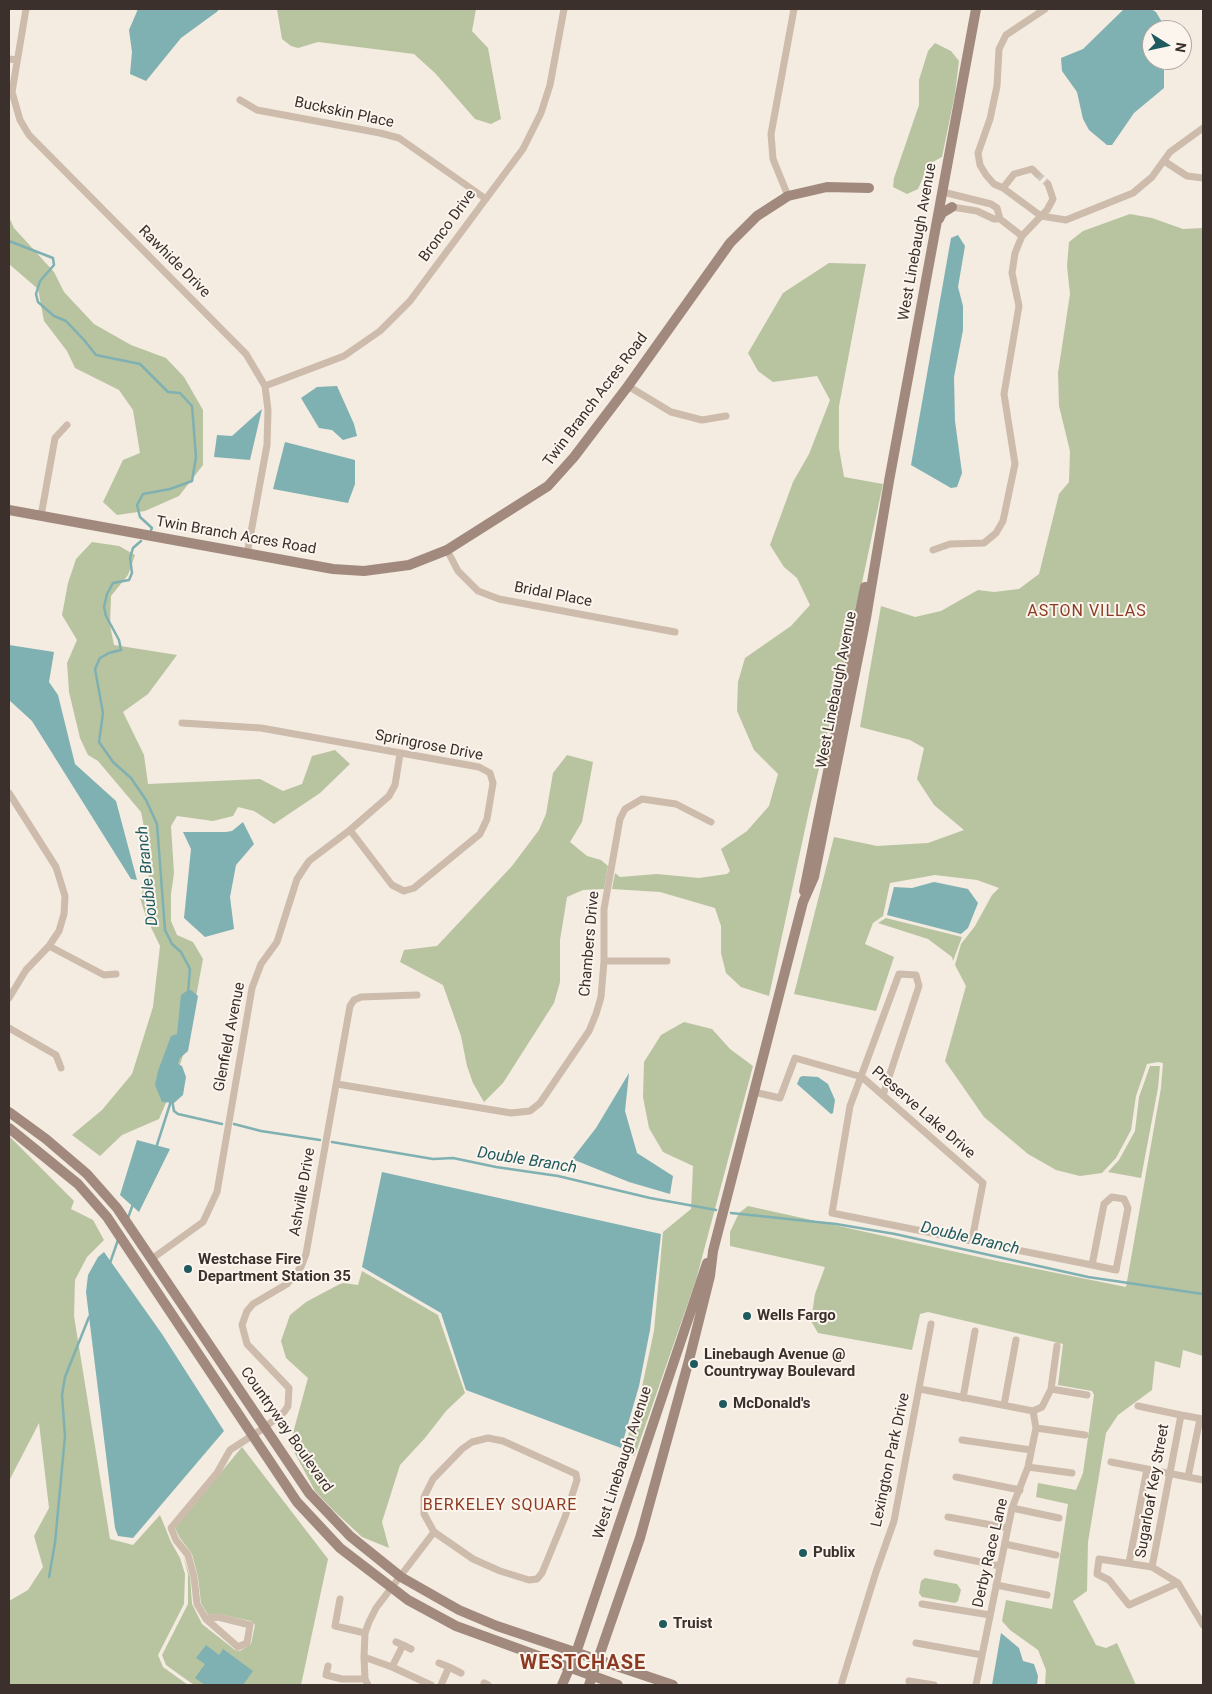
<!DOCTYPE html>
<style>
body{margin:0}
#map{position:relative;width:1212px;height:1694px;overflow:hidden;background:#f4ebe1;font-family:Roboto,sans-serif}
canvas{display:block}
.frame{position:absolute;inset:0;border:10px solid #3b302b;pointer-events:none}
.north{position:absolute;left:1142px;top:20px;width:50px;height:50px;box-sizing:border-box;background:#fbf5ee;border:1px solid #aea6a0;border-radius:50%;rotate:100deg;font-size:14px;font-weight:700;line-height:20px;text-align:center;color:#3b302b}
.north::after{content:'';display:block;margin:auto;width:18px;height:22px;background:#1f5a5e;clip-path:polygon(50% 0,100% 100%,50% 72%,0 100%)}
</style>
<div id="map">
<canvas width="1212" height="1694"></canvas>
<div class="frame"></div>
<div class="north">N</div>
</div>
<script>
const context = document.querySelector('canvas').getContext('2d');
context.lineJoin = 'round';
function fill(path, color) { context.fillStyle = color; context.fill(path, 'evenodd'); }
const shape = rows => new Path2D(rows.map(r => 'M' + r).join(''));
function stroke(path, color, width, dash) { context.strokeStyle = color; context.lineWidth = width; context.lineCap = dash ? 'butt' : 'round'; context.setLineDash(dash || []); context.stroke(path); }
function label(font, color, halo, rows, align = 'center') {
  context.font = font + ' Roboto,sans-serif'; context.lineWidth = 4; context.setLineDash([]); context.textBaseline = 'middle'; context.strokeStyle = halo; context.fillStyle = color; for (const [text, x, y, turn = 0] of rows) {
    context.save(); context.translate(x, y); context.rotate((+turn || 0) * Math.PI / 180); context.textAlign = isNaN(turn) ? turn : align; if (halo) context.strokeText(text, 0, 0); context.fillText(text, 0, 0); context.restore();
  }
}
fill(shape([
 [277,9,476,9,472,31,488,48,501,119,491,124,475,119,435,73,414,54,318,42,298,48,291,46,282,39],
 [935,43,951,51,959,61,955,94,942,157,929,164,918,189,907,194,893,187,894,178,919,105,919,80,928,51],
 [1130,214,1152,218,1183,229,1203,228,1203,1356,1183,1350,1180,1368,1155,1361,1152,1390,1118,1415,1106,1433,1088,1542,1087,1591,1073,1601,1096,1645,1106,1648,1117,1643,1136,1685,1045,1685,1046,1670,1038,1650,1010,1630,1002,1621,1006,1600,1052,1609,1068,1504,1036,1497,1038,1483,1076,1490,1083,1473,1094,1395,1092,1391,1058,1385,1063,1344,928,1312,920,1314,912,1350,818,1333,811,1321,815,1294,825,1267,730,1246,730,1232,739,1213,748,1206,997,1261,1126,1287,1161,1088,1163,1063,1158,1062,1147,1064,1136,1096,1131,1130,1116,1158,1102,1173,1080,1176,1056,1170,1028,1154,984,1117,945,1061,966,986,955,965,961,944,975,926,992,895,999,888,977,880,935,875,890,883,883,916,873,923,865,944,894,957,876,1011,794,994,834,837,877,846,928,843,964,830,934,805,917,779,924,748,910,740,860,727,881,606,915,617,941,611,978,590,994,592,1019,589,1039,574,1059,494,1069,482,1070,451,1059,406,1058,373,1070,294,1067,266,1069,242,1083,231],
 [9,217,14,228,54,272,64,292,94,324,131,345,166,358,184,377,203,410,203,465,179,496,145,511,117,515,103,502,123,460,140,453,133,410,119,390,75,368,67,351,44,321,38,289,9,264],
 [829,263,866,264,839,406,839,448,844,477,883,484,851,634,810,806,769,996,741,987,726,973,721,953,721,926,715,908,660,892,612,889,615,873,620,877,657,874,699,878,727,874,730,871,721,849,747,831,769,806,778,774,754,750,737,711,738,682,745,658,791,626,810,605,797,578,784,567,770,545,793,482,809,454,830,400,817,376,773,382,758,371,748,353,783,293],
 [92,542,119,546,135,555,128,575,111,596,110,625,114,645,177,655,148,694,123,712,144,755,148,784,260,779,283,791,302,784,312,756,335,750,350,764,320,793,274,824,254,811,238,807,233,816,213,821,177,816,171,826,174,873,171,894,171,921,177,935,193,942,203,959,188,1040,172,1089,159,1119,122,1135,100,1156,72,1135,102,1110,132,1074,153,1007,160,946,146,917,140,898,152,867,141,812,98,761,88,755,80,738,69,692,67,663,77,640,62,615,68,583,76,559],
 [567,755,593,762,582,822,570,842,587,856,601,860,608,866,604,889,583,890,567,897,560,940,560,982,554,1003,503,1083,484,1102,473,1083,467,1066,461,1036,443,985,400,962,404,950,437,946,512,866,539,830,546,814,553,773],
 [886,918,962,937,953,961,952,957,928,939,878,923],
 [684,1022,712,1029,730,1049,753,1066,696,1280,635,1455,632,1456,633,1451,625,1446,642,1387,654,1331,663,1232,691,1209,693,1166,663,1152,649,1128,643,1097,644,1062,661,1035],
 [1150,1066,1160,1066,1158,1088,1141,1178,1108,1172,1119,1160,1135,1131,1139,1097],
 [9,1136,74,1201,71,1209,93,1220,104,1240,87,1257,75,1280,74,1316,110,1539,133,1545,160,1515,171,1542,180,1558,185,1574,184,1604,158,1655,163,1667,188,1685,9,1685,9,1601,28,1590,43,1567,34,1536,49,1508,39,1423,9,1481],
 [362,1271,438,1315,465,1393,446,1411,425,1438,400,1465,382,1522,389,1548,362,1537,333,1510,315,1491,290,1444,308,1378,286,1358,281,1341,290,1315,306,1302,338,1285,343,1283,358,1285],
 [242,1447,328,1559,301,1685,194,1685,166,1665,162,1655,188,1604,188,1574,183,1555,190,1577,192,1604,202,1624,235,1650,240,1651,251,1644,255,1625,251,1621,219,1614,208,1615,201,1603,198,1577,192,1554,180,1538,175,1528],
 [925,1578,957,1584,961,1590,958,1601,955,1603,922,1597,919,1593,921,1581]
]), '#b8c4a0');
fill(shape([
 [138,9,218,9,218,11,181,38,146,81,130,74,132,52,129,30],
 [1124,9,1151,9,1156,12,1166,29,1152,30,1152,60,1164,60,1164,88,1134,113,1112,145,1107,145,1089,130,1083,119,1077,92,1062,71,1061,58,1083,49],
 [958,235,965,246,958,287,963,306,963,330,954,377,955,421,962,473,957,487,951,488,911,465,951,238],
 [337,386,354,424,357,436,343,440,332,430,319,428,301,398,317,387],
 [262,409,250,460,214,457,217,435,232,436],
 [285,442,355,460,355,484,348,503,273,489],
 [9,645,54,652,49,682,58,695,75,764,116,801,137,880,131,879,32,721,9,700],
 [243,822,254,844,236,865,230,897,234,929,205,937,184,918,191,849,183,832,226,832,232,831],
 [934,882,968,889,978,903,968,928,961,934,887,915,894,887,912,888],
 [188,990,191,990,198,996,188,1051,180,1058,178,1064,182,1066,186,1077,183,1095,174,1103,162,1102,155,1085,158,1071,171,1036,177,1034,181,995],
 [629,1073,625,1111,637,1153,673,1176,670,1194,629,1182,572,1159,596,1128],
 [803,1076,818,1077,828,1084,835,1100,833,1113,831,1114,797,1084,800,1077],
 [137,1140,170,1149,139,1212,120,1195],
 [382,1172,661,1234,650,1330,639,1386,621,1448,466,1390,441,1313,362,1267],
 [104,1252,162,1334,224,1431,133,1538,118,1536,115,1528,86,1292,88,1275,98,1257],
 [1001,1633,1019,1648,1023,1661,1034,1664,1038,1676,1037,1685,992,1685],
 [206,1645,219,1655,223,1649,253,1671,243,1685,205,1685,195,1678,205,1664,196,1658]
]), '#7fb0b2');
stroke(shape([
 [9,241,53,258,54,265,40,281,36,294,38,302,54,316,66,321,84,340,96,355,140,364,168,392,180,393,192,406,196,457,192,481,170,489,143,494,137,505,140,517,152,528,151,530],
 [141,541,133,548,130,558,132,573,129,580,113,583,107,594,104,607,106,616,119,640,121,650,109,653,100,658,95,669,103,713,99,742,113,762,131,778,146,800,157,824,165,930,172,944,181,952,190,969,188,993],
 [172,1100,174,1111,178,1114,222,1124],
 [234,1124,261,1131,320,1140],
 [332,1142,433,1159,453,1158,496,1167,558,1176,650,1198,716,1210],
 [156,1148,171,1101],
 [731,1213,836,1224,895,1234,1088,1277,1203,1294],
 [128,1218,133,1204],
 [110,1263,118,1240],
 [49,1577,55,1543,65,1436,62,1395,65,1377,89,1317]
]), '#7fb0b2', 2.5);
stroke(shape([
 [1037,174,1048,184]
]), '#cfc6bd', 7, [7, 3.5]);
stroke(shape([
 [26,9,12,92,20,120,29,135,246,354,265,386,268,410,267,445,247,554],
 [9,59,17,60],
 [240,100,257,110,380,133,399,138,486,199],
 [1164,161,1187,176,1203,178],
 [1037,174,1032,169,1014,174,1003,188,994,184,986,175,980,165,978,153,990,119,997,86,999,49,1006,35,1045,9],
 [1003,188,1041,216,1047,210,1053,199,1048,184],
 [943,192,991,204,997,208,1000,219],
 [788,196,773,159,771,134,794,9],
 [952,207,977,211,994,219,1000,219,1022,236],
 [265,386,344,356,380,331,410,301,523,149,541,113,550,85,564,9],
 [628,386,671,412,702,420,726,416],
 [41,516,55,438,67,425],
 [447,550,458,571,478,591,499,599,675,632],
 [933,550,950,544,984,543,996,533,1003,521,1015,464,1004,394,1019,306,1012,273,1015,253,1022,236,1041,216,1066,220,1133,193,1152,177,1170,152,1203,128],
 [182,723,261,728,479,767,490,773,493,783,487,819,480,834,414,888,404,891,392,885,350,830],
 [9,793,56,867,65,896,64,914,59,931,49,946,26,970,9,998],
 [49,946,104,975,116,974],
 [604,961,667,961],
 [9,1028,56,1055,61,1068],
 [337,1084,511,1113,530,1111,540,1103,589,1031,596,1014,601,997,604,961,604,909,620,819,625,809,642,799,676,804,711,822],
 [754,1092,780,1098,795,1058,862,1077,983,1183,972,1240],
 [883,1095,919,986,916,975,899,974,850,1106,832,1213,1092,1265,1104,1204,1112,1197,1124,1199,1128,1208,1116,1270,1092,1265],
 [153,1258,203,1222,217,1192,252,988,261,964,277,942,297,879,309,861,350,830,389,796,395,785,400,754],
 [920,1389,1033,1411,1036,1428,1028,1467,1012,1508,976,1685],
 [1051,1389,1087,1395],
 [963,1398,975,1331],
 [1004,1405,1016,1340],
 [1138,1406,1181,1415,1152,1567,1178,1583,1203,1625],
 [1033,1411,1042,1407,1051,1389,1057,1346],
 [1181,1415,1203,1419],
 [1036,1428,1085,1435],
 [488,1438,503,1441,576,1474,577,1480,565,1517,542,1573,537,1579,529,1580,500,1571,473,1559,434,1532,424,1514,424,1497,433,1479,462,1449,472,1442,488,1438],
 [962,1440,1031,1450],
 [1111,1462,1203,1480],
 [1028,1467,1072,1473],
 [956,1477,1020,1490],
 [1188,1477,1200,1419],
 [1012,1508,1059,1518],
 [948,1517,1008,1528],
 [1005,1544,1056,1555],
 [937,1553,1000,1566],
 [1129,1563,1147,1469],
 [1152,1567,1099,1559,1097,1574,1109,1580,1129,1605,1178,1583],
 [996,1585,1047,1595],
 [340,1599,335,1626,365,1633],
 [922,1604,990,1615],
 [206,1619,218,1617,250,1625,247,1643,238,1647,206,1619,197,1604,194,1577,188,1555,176,1540,171,1528,217,1473,230,1450,264,1428,284,1412,288,1406,289,1388,247,1344,242,1325,247,1311,253,1304,287,1284,301,1267,306,1254,350,1006,354,1000,361,997,417,995],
 [396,1642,403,1645],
 [916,1643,982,1655],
 [364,1657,392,1667,431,1685],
 [439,1663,449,1667],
 [328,1666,326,1675,342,1679,365,1679],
 [392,1667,403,1645,411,1649],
 [909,1681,934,1685],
 [484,1683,488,1685],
 [368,1685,365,1679,364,1657,365,1633,369,1622,376,1608,434,1532],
 [441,1685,449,1667,461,1673],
 [841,1685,876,1572,894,1521,931,1324]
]), '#cdbbac', 7);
stroke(shape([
 [939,219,942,213,952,207],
 [9,510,333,569,364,571,409,565,447,550,548,486,574,457,628,386,730,243,757,216,788,196,827,187,869,188],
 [804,891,865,587],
 [9,1112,46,1139,87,1174,117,1208,309,1493,350,1536,401,1577,459,1610,497,1626,673,1685],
 [9,1128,78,1184,107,1217,297,1502,340,1548,408,1600,456,1626,618,1685],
 [562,1685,576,1653,707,1263],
 [589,1685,640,1538,689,1360,710,1276,713,1251,803,902,814,877,866,618,889,481,976,9]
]), '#a18a7d', 10);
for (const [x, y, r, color] of [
 [188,1269,5,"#1f5a5e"],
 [747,1316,5,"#1f5a5e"],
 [694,1364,5,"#1f5a5e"],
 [723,1404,5,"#1f5a5e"],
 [803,1553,5,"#1f5a5e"],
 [663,1624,5,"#1f5a5e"]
]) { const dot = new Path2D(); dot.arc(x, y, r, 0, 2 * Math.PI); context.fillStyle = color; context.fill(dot); stroke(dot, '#fbf5ee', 2); }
label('15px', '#3b302b', '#fbf5ee', [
 ["Buckskin Place",344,113,12],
 ["Bronco Drive",448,226,-54],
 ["West Linebaugh Avenue",918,242,-80],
 ["Rawhide Drive",174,262,45],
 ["Twin Branch Acres Road",596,400,-53],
 ["Twin Branch Acres Road",236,536,10],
 ["Bridal Place",553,595,11],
 ["West Linebaugh Avenue",837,690,-79],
 ["Springrose Drive",429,746,11],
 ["Chambers Drive",590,944,-85],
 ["Glenfield Avenue",230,1037,-79],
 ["Preserve Lake Drive",923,1113,41],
 ["Ashville Drive",303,1192,-80],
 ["Countryway Boulevard",286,1430,55],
 ["Lexington Park Drive",891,1460,-78],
 ["West Linebaugh Avenue",623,1463,-72],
 ["Sugarloaf Key Street",1153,1491,-80],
 ["Derby Race Lane",991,1553,-77]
]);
label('bold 15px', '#3b302b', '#fbf5ee', [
 ["Westchase Fire",198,1260],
 ["Department Station 35",198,1277],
 ["Wells Fargo",757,1316],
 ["Linebaugh Avenue @",704,1355],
 ["Countryway Boulevard",704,1372],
 ["McDonald's",733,1404],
 ["Publix",813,1553],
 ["Truist",673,1624]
], 'left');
context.letterSpacing = '1px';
label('16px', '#8c3b22', '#fbf5ee', [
 ["ASTON VILLAS",1087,612],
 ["BERKELEY SQUARE",500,1506]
]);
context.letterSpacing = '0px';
label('italic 16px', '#1f5a5e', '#fbf5ee', [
 ["Double Branch",148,876,-96],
 ["Double Branch",527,1161,9],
 ["Double Branch",970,1239,13]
]);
context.letterSpacing = '1px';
label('bold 20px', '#8c3b22', '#fbf5ee', [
 ["WESTCHASE",583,1664]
]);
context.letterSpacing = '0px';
</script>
